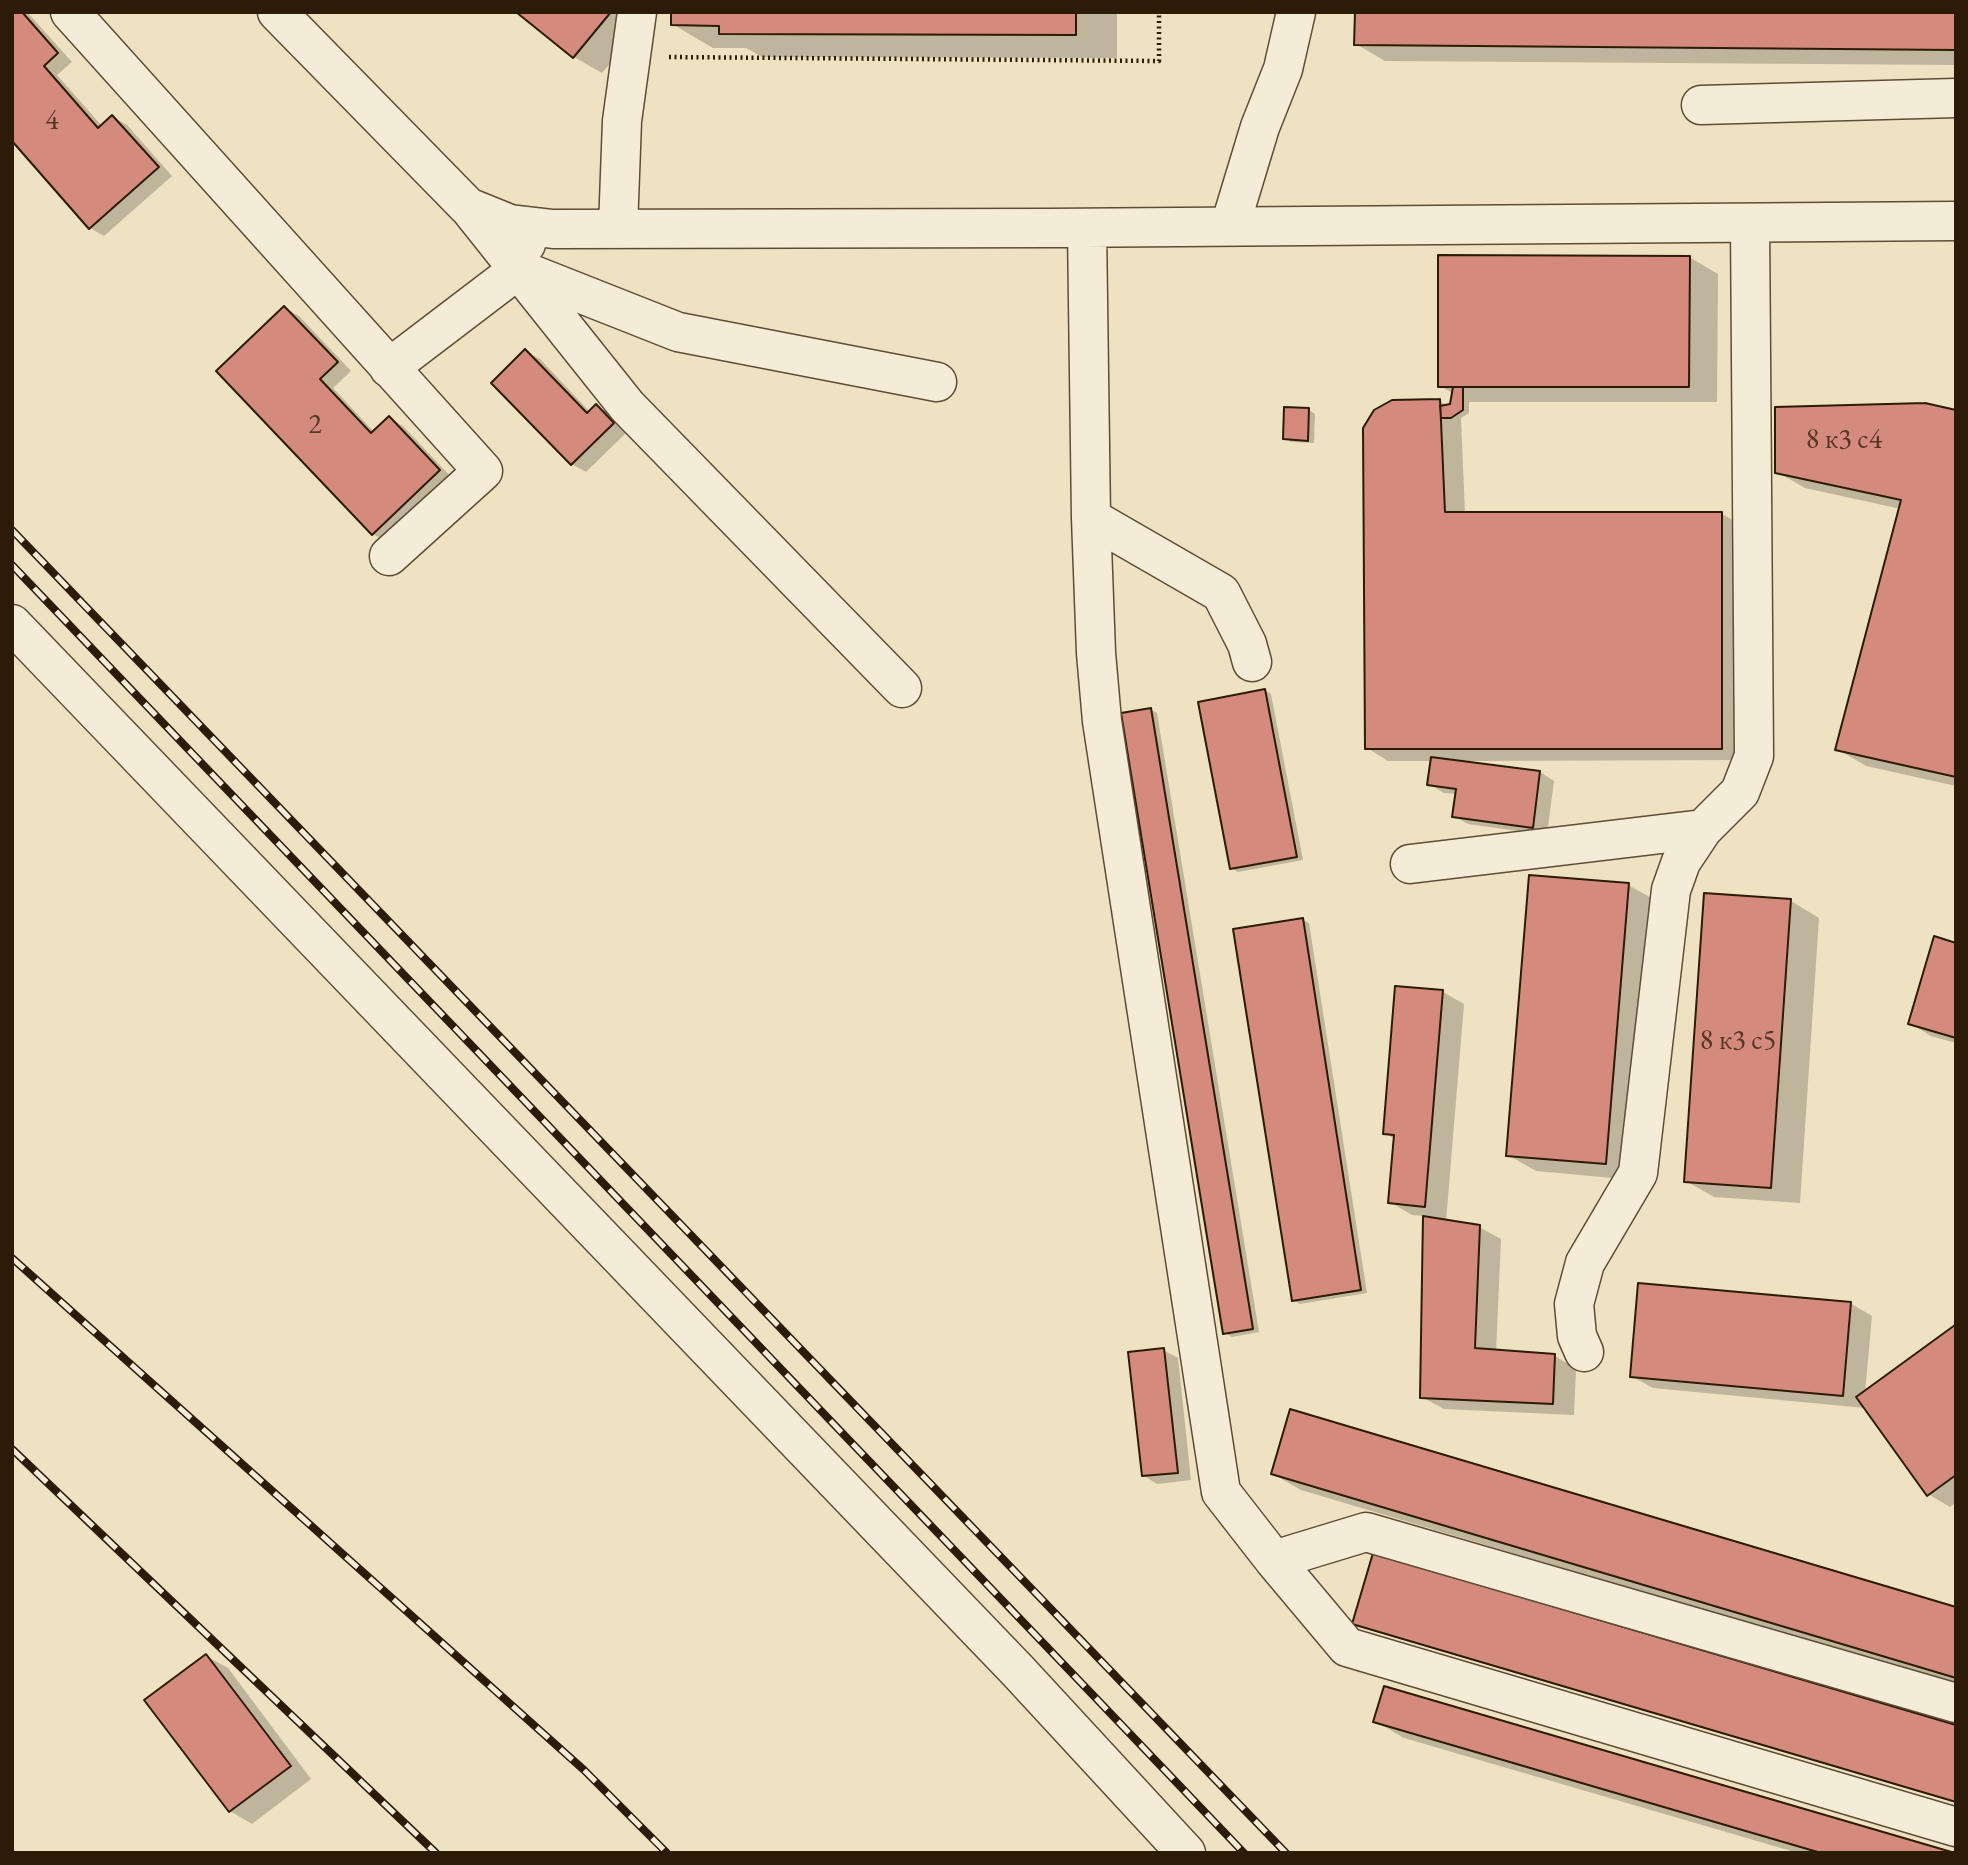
<!DOCTYPE html>
<meta charset="utf-8">
<style>
body{margin:0}
#map{position:relative;width:1968px;height:1865px;overflow:hidden;background:#efe2c3;font-family:"EB Garamond",serif}
canvas{display:block}
.frame{position:absolute;inset:0;border:14px solid #2c1b06;pointer-events:none}
</style>
<div id="map">
<canvas width="1968" height="1865"></canvas>
<div class="frame"></div>
</div>
<script>
const context = document.querySelector('canvas').getContext('2d');
context.lineJoin = 'round';
function fill(path, color) { context.fillStyle = color; context.fill(path, 'evenodd'); }
const shape = rows => new Path2D(rows.map(r => 'M' + r).join(''));
function stroke(path, color, width, dash) { context.strokeStyle = color; context.lineWidth = width; context.lineCap = dash ? 'butt' : 'round'; context.setLineDash(dash || []); context.stroke(path); }
function label(font, color, halo, rows, align = 'center') {
  context.font = font + ' "EB Garamond",serif'; context.lineWidth = 7; context.setLineDash([]); context.textBaseline = 'middle'; context.strokeStyle = halo; context.fillStyle = color; for (const [text, x, y, turn = 0] of rows) {
    context.save(); context.translate(x, y); context.rotate((+turn || 0) * Math.PI / 180); context.textAlign = isNaN(turn) ? turn : align; if (halo) context.strokeText(text, 0, 0); context.fillText(text, 0, 0); context.restore();
  }
}
fill(shape([
 [12,12,27,12,72,62,57,75,102,126,113,117,127,125,172,176,104,236,90,228],
 [519,12,653,12,602,73,574,57],
 [672,12,1117,12,1117,58,762,57,746,48,713,48,672,24],
 [1956,12,1956,65,1385,61,1356,44],
 [1689,257,1718,274,1717,402,1469,402,1469,413,1461,418,1465,514,1722,514,1743,526,1743,760,1464,761,1464,763,1540,772,1554,781,1547,835,1468,824,1454,816,1457,794,1444,793,1429,784,1433,761,1388,761,1367,748,1439,401,1448,406,1452,405,1454,394,1440,386],
 [285,308,299,316,351,371,333,388,374,432,389,418,403,426,453,479,387,542,373,534],
 [525,351,540,359,590,412,596,406,610,414,627,432,586,472,572,464],
 [1309,410,1315,414,1314,443,1291,442,1284,438],
 [1956,412,1956,786,1866,766,1837,749,1901,509,1805,488,1777,472],
 [1265,690,1271,694,1303,860,1238,872,1231,868],
 [1150,709,1157,713,1259,1332,1232,1337,1225,1333],
 [1628,885,1657,901,1634,1180,1536,1171,1508,1155],
 [1791,901,1819,918,1800,1203,1714,1197,1686,1181],
 [1303,920,1309,923,1367,1293,1300,1304,1293,1300],
 [1956,945,1956,1043,1931,1036,1910,1023],
 [1443,992,1464,1004,1446,1221,1479,1227,1501,1239,1496,1352,1555,1356,1576,1369,1574,1415,1444,1409,1422,1397,1425,1216,1412,1215,1390,1202,1395,1139,1385,1133],
 [1850,1303,1872,1316,1865,1393,1956,1327,1956,1502,1950,1507,1928,1494,1865,1408,1653,1388,1631,1376],
 [1163,1350,1178,1358,1191,1480,1157,1484,1143,1475],
 [1273,1474,1956,1609,1956,1685,1301,1490],
 [1361,1627,1956,1726,1956,1802],
 [206,1656,228,1668,311,1779,252,1824,230,1811],
 [1375,1721,1949,1853,1798,1853,1404,1738]
]), '#0003');
const building = shape([
 [12,12,22,12,58,53,44,66,98,128,112,115,159,167,89,229,12,141,12,12],
 [516,12,611,12,573,58,516,12],
 [671,12,1076,12,1076,35,719,34,719,26,671,25,671,12],
 [1355,12,1956,12,1956,50,1354,45,1355,12],
 [1438,255,1690,256,1689,387,1438,387,1438,255],
 [284,306,338,362,320,379,371,433,389,416,440,470,372,535,216,371,284,306],
 [525,349,587,413,596,404,614,423,571,465,491,383,525,349],
 [1453,387,1463,387,1463,410,1451,418,1441,418,1440,406,1450,404,1453,387],
 [1440,399,1445,512,1722,512,1722,749,1365,749,1363,428,1374,410,1392,400,1440,399],
 [1925,403,1956,410,1956,777,1835,750,1901,500,1775,473,1775,407,1925,403],
 [1284,407,1309,408,1308,441,1283,439,1284,407],
 [1265,689,1297,857,1230,869,1198,702,1265,689],
 [1151,708,1253,1329,1223,1334,1121,713,1151,708],
 [1431,757,1540,771,1533,828,1452,817,1456,789,1427,785,1431,757],
 [1529,875,1629,883,1606,1164,1506,1156,1529,875],
 [1704,893,1791,899,1771,1188,1684,1182,1704,893],
 [1303,918,1361,1290,1292,1301,1233,929,1303,918],
 [1934,936,1956,943,1956,1038,1908,1024,1934,936],
 [1395,986,1443,990,1425,1207,1388,1203,1394,1135,1383,1134,1395,986],
 [1423,1216,1480,1225,1475,1348,1555,1354,1553,1404,1420,1398,1423,1216],
 [1638,1283,1851,1302,1843,1396,1630,1377,1638,1283],
 [1955,1325,1956,1475,1927,1496,1856,1397,1955,1325],
 [1164,1348,1178,1473,1142,1476,1128,1352,1164,1348],
 [1290,1409,1956,1607,1956,1678,1271,1474,1290,1409],
 [1373,1553,1956,1725,1956,1802,1352,1624,1373,1553],
 [206,1654,291,1766,229,1812,144,1700,206,1654],
 [1384,1686,1955,1853,1821,1853,1373,1722,1384,1686]
]);
fill(building, '#d48a7d');
stroke(building, '#2c1b06', 2);
const minor = shape([
 [70,12,483,471,389,556],
 [277,12,468,207,510,224,553,229,1050,228,1956,221],
 [1701,105,1956,98],
 [470,209,627,406,902,688],
 [1230,226,1260,127,1283,69,1296,12],
 [618,228,622,121,637,12],
 [1087,228,1091,518,1096,653,1102,721,1221,1492,1274,1560,1347,1647,1956,1827],
 [521,270,678,332,937,382],
 [389,368,519,269,521,250,526,244],
 [1091,518,1221,593,1247,644,1252,662],
 [12,624,1018,1671,1186,1853],
 [1410,864,1703,829],
 [1584,1352,1577,1336,1574,1304,1585,1263,1638,1173,1671,890,1681,862,1703,829,1740,792,1754,756,1750,223],
 [1274,1560,1366,1532,1956,1703]
]);
stroke(minor, '#5d4d35', 41);
stroke(shape([
 [669,57,1159,61,1159,12]
]), '#2c1b06', 4.5, [2, 3.5]);
stroke(minor, '#f5ecd8', 38);
const rail = shape([
 [12,530,1286,1853],
 [12,565,1244,1853],
 [12,1258,584,1770,667,1853],
 [12,1449,436,1853]
]);
stroke(rail, '#2c1b06', 8);
stroke(rail, '#f5ecd8', 5, [16]);
label('28px', '#563724', null, [
 ["4",52,121],
 ["2",315,425],
 ["8 к3 с4",1844,440],
 ["8 к3 с5",1738,1041]
]);
</script>
